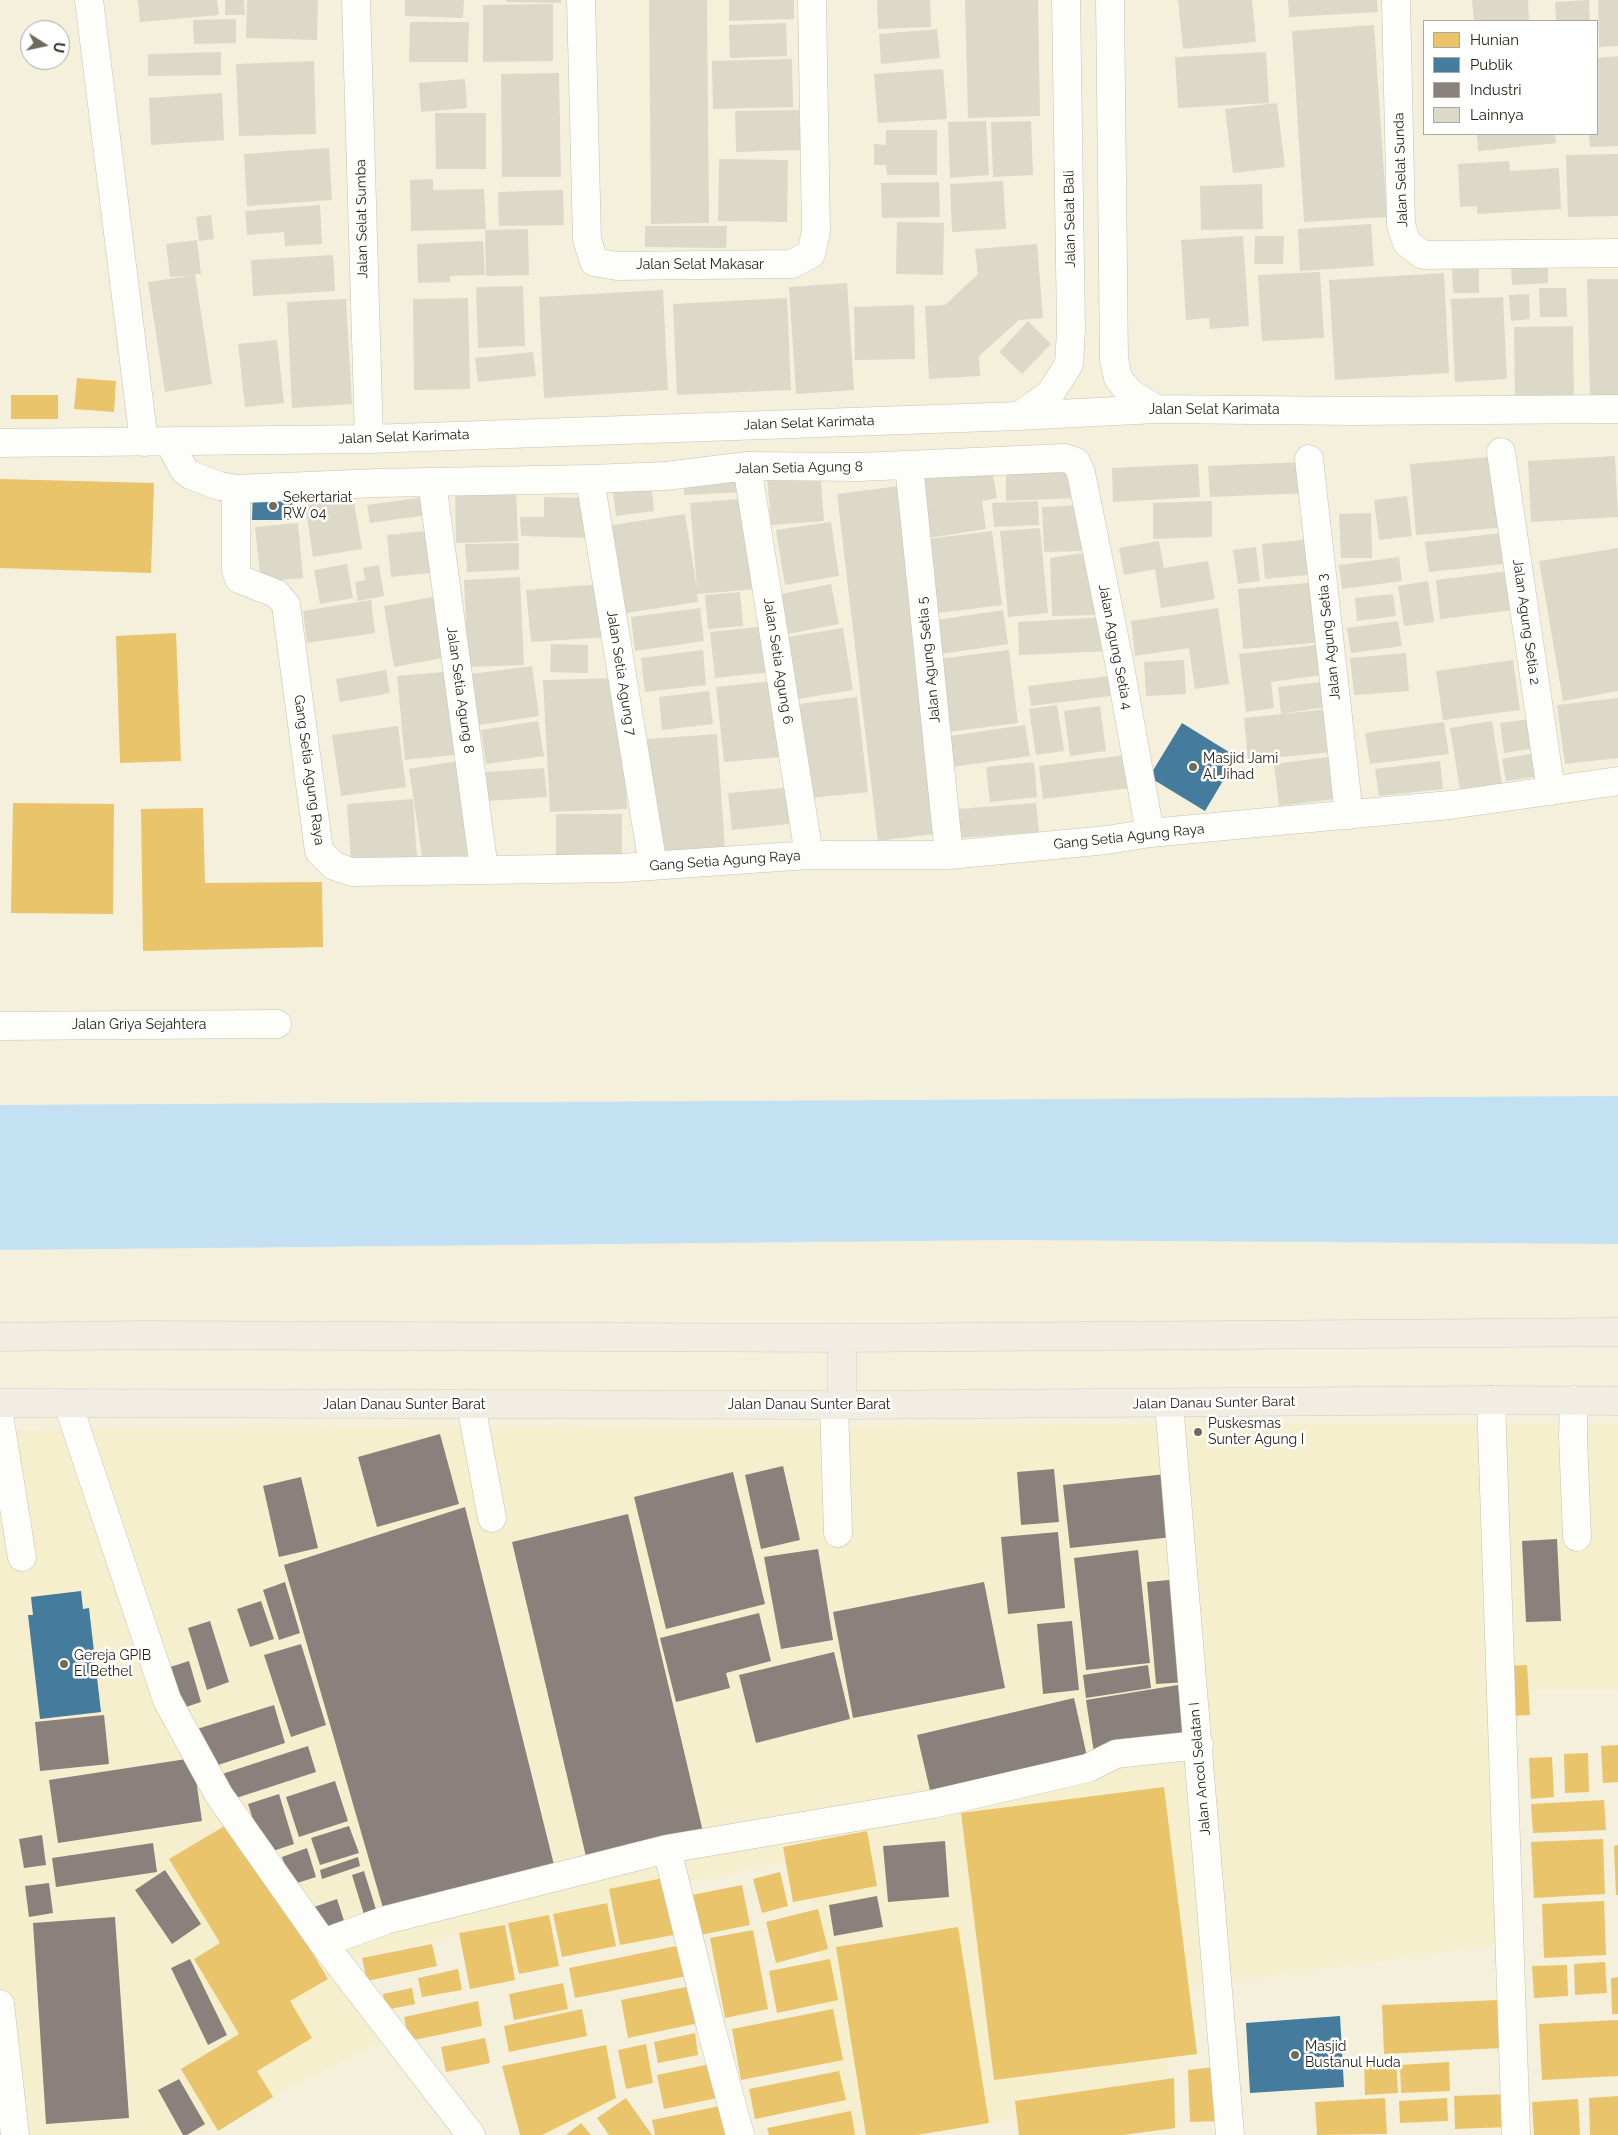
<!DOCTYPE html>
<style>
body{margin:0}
#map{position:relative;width:1618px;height:2135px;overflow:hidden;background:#f4f0dc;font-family:Raleway,sans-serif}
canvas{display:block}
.legend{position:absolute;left:1423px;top:20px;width:175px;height:115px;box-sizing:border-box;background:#fff;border:1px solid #a9a8a2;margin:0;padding:6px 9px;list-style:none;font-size:15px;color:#282517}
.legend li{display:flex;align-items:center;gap:10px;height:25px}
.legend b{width:25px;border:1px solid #a9a8a2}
.north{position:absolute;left:20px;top:20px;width:50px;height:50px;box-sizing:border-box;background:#fff;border:1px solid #a9a8a2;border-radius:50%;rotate:100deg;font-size:14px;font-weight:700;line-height:20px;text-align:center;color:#282517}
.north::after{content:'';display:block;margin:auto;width:18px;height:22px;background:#6f6c5c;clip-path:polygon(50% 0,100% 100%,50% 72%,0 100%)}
</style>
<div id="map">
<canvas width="1618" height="2135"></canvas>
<ul class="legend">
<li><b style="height:14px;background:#e9c46a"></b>Hunian</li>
<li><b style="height:14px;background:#457b9d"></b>Publik</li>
<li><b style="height:14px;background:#8a817c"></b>Industri</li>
<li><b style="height:14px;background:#dcd9c9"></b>Lainnya</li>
</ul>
<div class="north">U</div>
</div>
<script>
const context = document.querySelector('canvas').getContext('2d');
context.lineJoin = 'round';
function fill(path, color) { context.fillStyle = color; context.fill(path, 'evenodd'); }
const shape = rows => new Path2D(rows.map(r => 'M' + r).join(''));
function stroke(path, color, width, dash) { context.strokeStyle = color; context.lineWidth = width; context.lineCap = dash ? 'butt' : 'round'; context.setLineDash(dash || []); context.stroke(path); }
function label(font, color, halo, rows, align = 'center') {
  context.font = font + ' Raleway,sans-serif'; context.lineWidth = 5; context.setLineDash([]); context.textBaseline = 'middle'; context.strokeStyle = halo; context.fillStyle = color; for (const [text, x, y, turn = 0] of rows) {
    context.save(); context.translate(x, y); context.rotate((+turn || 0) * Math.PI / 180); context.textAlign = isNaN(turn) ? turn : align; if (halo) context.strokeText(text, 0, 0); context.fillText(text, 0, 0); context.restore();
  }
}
fill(shape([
 [1128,1424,1618,1424,1618,1689,1492,1690,1503,1944,1162,1991,1170,2097,895,2135,835,2135,808,1856,341,1962,390,2038,195,2135,31,2135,29,2114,0,2114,0,1430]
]), '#f5efcd');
fill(shape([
 [1618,1096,1618,1244,1013,1240,0,1250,0,1105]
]), '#c4e1f4');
fill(shape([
 [77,378,116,381,114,412,74,409],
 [11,395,58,395,58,419,11,419],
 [0,479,154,483,151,573,0,568],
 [176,633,181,761,120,763,116,636],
 [13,803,114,804,113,914,11,913],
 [203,808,205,883,322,882,323,947,143,951,141,809],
 [1527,1665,1530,1715,1508,1716,1505,1666],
 [1618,1745,1618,1782,1603,1783,1601,1746],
 [1588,1753,1589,1792,1565,1793,1564,1754],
 [1552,1757,1554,1797,1531,1799,1529,1758],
 [1164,1787,1197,2054,994,2080,961,1813],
 [1604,1800,1606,1830,1533,1833,1531,1804],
 [233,1821,328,1979,290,2001,312,2038,257,2071,273,2097,218,2131,181,2069,239,2034,194,1959,220,1943,169,1859],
 [867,1831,877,1886,793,1902,783,1847],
 [1603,1839,1605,1894,1534,1898,1531,1842],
 [1618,1845,1618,1895,1616,1895,1614,1846],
 [780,1872,788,1906,762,1913,753,1879],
 [668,1877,679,1934,620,1945,609,1889],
 [742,1885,750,1925,695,1936,687,1896],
 [1604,1901,1606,1955,1544,1958,1542,1904],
 [607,1903,616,1946,562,1957,553,1914],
 [818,1909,828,1949,776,1963,766,1922],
 [549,1915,559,1966,519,1974,508,1923],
 [505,1925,515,1980,470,1989,459,1933],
 [958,1927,989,2123,917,2135,866,2135,836,1947],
 [753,1930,768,2009,725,2018,710,1938],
 [432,1944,437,1966,367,1981,362,1958],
 [686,1944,692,1975,575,1998,569,1968],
 [830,1959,838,2000,777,2013,769,1971],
 [1605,1962,1607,1993,1575,1995,1574,1964],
 [1567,1965,1568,1996,1534,1998,1532,1966],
 [458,1969,462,1990,422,1997,418,1978],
 [1618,1977,1618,2014,1612,2014,1611,1978],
 [563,1983,568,2009,514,2020,509,1994],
 [696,1985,703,2022,628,2038,621,2000],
 [412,1988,415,2004,386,2010,383,1994],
 [1499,2000,1502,2048,1384,2054,1382,2005],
 [478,2001,482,2026,409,2041,404,2017],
 [582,2009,587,2036,509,2052,504,2026],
 [833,2009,843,2060,741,2080,732,2029],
 [1618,2020,1618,2076,1542,2080,1539,2024],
 [695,2033,698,2055,658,2063,654,2042],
 [485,2038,490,2063,446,2072,441,2047],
 [646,2044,653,2083,626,2089,618,2050],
 [606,2045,616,2098,542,2135,520,2135,502,2066],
 [1396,2058,1398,2093,1365,2095,1364,2060],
 [1449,2062,1450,2091,1401,2093,1400,2065],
 [715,2063,722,2097,664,2109,657,2075],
 [1214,2067,1219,2121,1190,2122,1188,2070],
 [839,2071,846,2100,755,2119,749,2089],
 [1174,2078,1175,2128,1123,2135,1019,2135,1015,2101],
 [1509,2094,1510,2127,1455,2129,1454,2096],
 [1618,2096,1618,2135,1590,2135,1589,2098],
 [626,2098,652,2135,609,2135,597,2118],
 [1385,2098,1387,2134,1317,2135,1315,2102],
 [1447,2098,1448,2121,1400,2123,1399,2101],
 [1578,2099,1580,2135,1534,2135,1532,2102],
 [730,2104,736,2135,655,2135,652,2120],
 [851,2111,855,2135,769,2135,767,2128],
 [581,2123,591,2135,566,2135]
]), '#e9c46a');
fill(shape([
 [253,491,293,491,293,520,252,520],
 [1182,723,1237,757,1205,811,1149,777],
 [81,1591,83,1609,89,1608,101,1712,40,1719,28,1615,33,1615,31,1597],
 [1340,2016,1344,2087,1250,2093,1246,2023]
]), '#457b9d');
fill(shape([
 [440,1434,459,1504,377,1527,358,1457],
 [783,1466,800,1540,761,1549,745,1475],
 [1054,1469,1059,1522,1021,1525,1017,1472],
 [733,1472,765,1604,666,1629,634,1497],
 [1166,1474,1173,1537,1070,1548,1063,1485],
 [301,1477,318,1548,279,1557,263,1486],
 [465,1507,556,1873,383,1908,284,1565],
 [628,1514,703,1832,587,1861,512,1542],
 [1058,1532,1065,1608,1008,1614,1001,1537],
 [1557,1539,1561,1621,1526,1622,1522,1541],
 [818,1549,833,1640,781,1649,764,1557],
 [1138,1550,1150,1663,1086,1670,1074,1558],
 [1180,1579,1187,1682,1156,1684,1147,1582],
 [285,1582,300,1633,279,1640,263,1590],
 [984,1582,1005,1688,853,1718,833,1612],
 [261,1601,274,1639,250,1647,237,1609],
 [759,1613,771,1661,726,1673,730,1688,676,1702,660,1638],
 [210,1621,229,1682,207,1690,188,1628],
 [1072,1621,1079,1690,1043,1694,1037,1624],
 [301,1644,326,1725,291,1737,264,1655],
 [834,1652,850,1719,756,1743,739,1675],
 [189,1661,201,1702,177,1710,164,1669],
 [1148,1665,1151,1688,1086,1698,1083,1675],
 [1178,1685,1187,1738,1094,1753,1086,1700],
 [1074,1698,1088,1761,932,1799,917,1735],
 [274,1705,285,1743,209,1768,197,1729],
 [104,1715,109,1764,40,1771,35,1722],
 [308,1746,316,1772,227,1801,219,1775],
 [193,1758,202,1821,58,1843,49,1780],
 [335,1781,348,1821,299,1837,286,1797],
 [279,1794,294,1844,264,1854,248,1804],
 [349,1826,359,1853,320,1865,311,1838],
 [42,1835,46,1865,24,1868,19,1839],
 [945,1841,949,1897,888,1902,883,1846],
 [153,1843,157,1872,56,1887,52,1858],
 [307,1848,316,1877,291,1885,282,1857],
 [358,1857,360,1866,322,1879,320,1870],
 [165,1870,201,1924,172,1944,135,1890],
 [364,1871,378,1916,366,1921,352,1875],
 [49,1883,53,1913,29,1917,25,1886],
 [877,1896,883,1927,834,1936,829,1905],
 [337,1899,346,1927,323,1934,314,1907],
 [115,1917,129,2118,46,2124,33,1923],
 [190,1959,227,2035,208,2045,171,1968],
 [179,2079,205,2124,187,2135,183,2135,158,2090]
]), '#8a817c');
fill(shape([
 [138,0,217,0,219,15,140,22],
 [225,0,244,0,245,15,225,15],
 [247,0,318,0,317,40,246,38],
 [405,0,464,0,463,18,405,16],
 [506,0,561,0,561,3,506,2],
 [649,0,707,0,709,223,651,224],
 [729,0,794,0,794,19,729,21],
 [877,0,930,0,931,27,878,29],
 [965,0,1038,0,1040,116,968,118],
 [1178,0,1252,0,1256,42,1183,49],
 [1288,0,1377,0,1378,12,1289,17],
 [1472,0,1528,0,1529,21,1474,21],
 [1589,0,1590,21,1556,21,1555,2],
 [1598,0,1618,0,1618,46,1599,47],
 [553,4,553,61,483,62,483,5],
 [236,19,236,43,194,44,193,20],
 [410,22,469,22,468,62,409,62],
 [786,23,787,56,730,58,729,25],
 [1374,25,1387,217,1304,222,1292,31],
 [937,29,940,58,881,64,879,34],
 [221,52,221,75,148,76,148,54],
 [1266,52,1269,103,1178,108,1175,57],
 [1618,56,1618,146,1590,147,1589,134,1597,134,1597,58],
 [792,59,793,107,713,109,712,61],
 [314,61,316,134,239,136,236,64],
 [943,69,947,119,878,123,874,74],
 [559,73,561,177,502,177,501,74],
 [465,79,467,108,421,112,419,83],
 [222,93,224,140,151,145,149,98],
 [1277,103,1285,167,1233,173,1225,109],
 [799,110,801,150,736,152,735,111],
 [435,113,486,113,486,169,436,169],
 [986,121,989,175,950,178,948,122],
 [1031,121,1033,175,993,177,991,122],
 [886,130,937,130,937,175,887,175,886,165,874,165,874,144,886,145],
 [1477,134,1555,134,1556,143,1478,151],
 [329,148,332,200,247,206,244,154],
 [1618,154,1618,216,1568,217,1566,155],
 [719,159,788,160,787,222,718,221],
 [1509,161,1510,171,1559,168,1561,209,1477,214,1477,206,1460,207,1458,164],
 [433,179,433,190,484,189,486,229,411,231,410,180],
 [1003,181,1006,229,952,232,950,184],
 [939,182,940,217,882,218,881,183],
 [1262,184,1263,229,1201,230,1200,186],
 [563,190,564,225,499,226,498,192],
 [320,205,322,244,285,246,284,232,247,235,245,211],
 [211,215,214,239,199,241,196,217],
 [897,222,944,223,943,275,896,274],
 [1371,224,1374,266,1300,271,1298,229],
 [645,226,727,226,726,248,645,247],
 [528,229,529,275,486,276,485,230],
 [1243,236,1249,326,1210,329,1209,318,1186,320,1181,240],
 [1255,236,1284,236,1283,264,1254,264],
 [197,240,201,274,195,274,212,384,165,392,148,282,190,276,170,277,166,244],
 [483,241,485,275,450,276,450,282,418,283,417,244],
 [1037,244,1043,318,1019,320,979,356,980,376,929,379,925,306,945,305,978,274,975,249],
 [333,255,335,291,253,296,251,260],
 [1479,265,1479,293,1453,293,1452,266],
 [1548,265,1548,283,1512,285,1511,267],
 [1320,272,1324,338,1262,341,1258,275],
 [1444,273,1449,373,1335,380,1329,280],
 [1587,279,1618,279,1618,395,1590,396],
 [847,283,854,390,796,394,789,287],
 [523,286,525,346,478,348,476,287],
 [1539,288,1566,288,1567,317,1540,317],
 [663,290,668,390,544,398,539,297],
 [1529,294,1530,319,1511,321,1509,295],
 [1503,297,1507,379,1455,382,1451,299],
 [468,298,470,389,414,390,413,299],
 [787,298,791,390,677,395,673,304],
 [346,299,352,404,292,408,287,302],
 [914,305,915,359,855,360,854,307],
 [1028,321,1051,344,1022,374,999,352],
 [1573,326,1574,403,1515,404,1514,327],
 [277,340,284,403,245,407,238,344],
 [533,352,536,376,478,382,475,358],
 [1501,456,1508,527,1416,535,1410,464],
 [1615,456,1618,517,1531,522,1528,461],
 [1306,462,1307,493,1210,497,1208,466],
 [1198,464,1200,497,1113,502,1112,468],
 [1071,467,1075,498,1006,501,1006,468],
 [992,468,997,498,982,501,986,529,922,539,913,479],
 [820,471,824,521,771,525,767,476],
 [743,476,744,492,684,495,684,480],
 [651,481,654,511,616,516,612,485],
 [899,486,941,833,878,841,837,494],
 [516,488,518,541,456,543,455,490],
 [353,496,362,549,313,557,305,503],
 [432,496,434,514,370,523,367,505],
 [1407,496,1412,536,1379,540,1374,500],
 [544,497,591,498,590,538,521,536,520,517,544,517],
 [752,498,759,589,697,594,698,602,626,613,612,525,685,514,697,589,690,503],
 [1038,501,1039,525,994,527,992,503],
 [1212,501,1212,537,1153,539,1153,503],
 [1085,505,1086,551,1044,552,1042,507],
 [1371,513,1372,558,1341,558,1339,514],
 [831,522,839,576,785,585,776,530],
 [298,523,303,578,261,582,255,527],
 [1040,528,1048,613,1008,617,1000,531],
 [435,530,439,572,391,577,387,535],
 [992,531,1002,605,930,614,920,540],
 [1509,532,1513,563,1429,572,1425,542],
 [1313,539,1317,574,1265,579,1262,544],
 [1159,541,1164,568,1208,561,1215,599,1161,608,1155,569,1124,575,1119,548],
 [519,543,519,570,467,572,465,544],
 [1256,547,1260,581,1238,584,1233,550],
 [1618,548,1618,691,1563,701,1539,561],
 [1090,552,1100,615,1052,616,1050,558],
 [1399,557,1402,581,1342,589,1339,565],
 [347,564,353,598,320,604,314,570],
 [379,565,384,596,358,601,355,582,365,580,363,568],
 [1517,570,1522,609,1440,619,1436,580],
 [520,577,524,665,468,667,464,580],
 [1428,581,1434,622,1404,626,1398,586],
 [1318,582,1323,642,1243,649,1238,589],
 [603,584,607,637,531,642,526,590],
 [831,584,839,624,788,634,781,594],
 [740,592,743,626,708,629,705,595],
 [1393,594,1396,616,1357,621,1355,598],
 [438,596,448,657,394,667,384,606],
 [371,600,375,633,307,643,303,611],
 [700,608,704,641,635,651,631,617],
 [1218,608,1229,684,1195,689,1189,648,1135,656,1131,621],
 [1003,610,1008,644,941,654,937,620],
 [1109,617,1111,651,1019,655,1018,622],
 [1398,621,1402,646,1351,653,1347,628],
 [766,626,771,672,715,678,710,632],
 [843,628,853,690,798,699,788,637],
 [551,644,588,645,588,673,550,672],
 [1327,644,1330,674,1271,682,1274,708,1246,712,1239,654],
 [703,650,706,685,645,692,641,658],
 [1009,650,1018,723,948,732,938,659],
 [1406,653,1409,691,1354,695,1350,658],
 [1184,660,1186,694,1146,696,1144,662],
 [1513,660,1520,710,1443,720,1436,671],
 [532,666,539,716,479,725,472,674],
 [386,670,390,693,340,702,336,679],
 [455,671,463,754,405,760,397,676],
 [1117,675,1119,695,1031,706,1028,686],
 [620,678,627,809,550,812,543,680],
 [774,681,781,757,724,762,716,687],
 [1329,681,1332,706,1281,714,1278,687],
 [709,691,713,724,662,730,659,697],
 [857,697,868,792,810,798,799,704],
 [1618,698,1618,758,1565,764,1557,705],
 [1057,705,1064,751,1036,755,1029,709],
 [1100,706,1106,751,1070,756,1064,711],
 [1329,709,1333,752,1248,760,1244,718],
 [1539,718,1543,747,1504,753,1500,723],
 [538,721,544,756,486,764,481,730],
 [1492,721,1502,784,1460,790,1450,728],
 [1444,722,1449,754,1370,764,1365,733],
 [1025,725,1030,756,952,767,949,736],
 [398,726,406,787,341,796,332,735],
 [717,734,725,849,655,855,647,739],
 [1535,753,1539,776,1506,781,1502,759],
 [1134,754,1138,787,1043,799,1039,766],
 [1336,756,1342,798,1279,806,1274,764],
 [463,760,478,854,423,862,409,769],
 [1440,761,1443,789,1379,796,1375,769],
 [1034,762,1037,797,990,802,986,767],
 [544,768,547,797,488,801,486,772],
 [794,787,798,823,732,830,728,793],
 [413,799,417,858,351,864,347,804],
 [1036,803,1039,832,960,838,958,809],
 [556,814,622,814,622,855,556,855]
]), '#dcd9c9');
const minor = shape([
 [89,0,144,442],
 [356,0,369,439],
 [581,0,587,239,594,262,617,266,792,264,811,254,816,231,812,0],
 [1110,0,1114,359,1118,378,1130,393,1156,409],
 [1396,0,1401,225,1407,243,1423,255,1618,253],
 [1019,416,1050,394,1069,364,1071,330,1066,0],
 [169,442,184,470,190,475,220,486,236,489,236,570,239,579,277,594,286,605,319,851,334,866,352,872,621,868,809,855,949,855,1107,840,1150,833,1450,805,1618,781],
 [0,443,369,439,1019,416,1156,409,1352,411,1618,409],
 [1501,452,1551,791],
 [1309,459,1349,815],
 [909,465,949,855],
 [747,466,809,855],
 [590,479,653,866],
 [432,482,484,869],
 [236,489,377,483,590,479,666,476,747,466,859,467,1065,458,1076,462,1081,473,1119,661,1150,833],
 [0,1026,277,1024],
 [1491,1400,1516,2135],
 [1574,1400,1573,1437,1577,1537],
 [68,1404,167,1700,219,1795,323,1943,471,2135],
 [1169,1404,1230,2135],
 [471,1405,492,1518],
 [834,1405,838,1533],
 [0,1421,22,1557],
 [667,1849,933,1804,1088,1768,1116,1754,1199,1745],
 [323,1943,386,1920,667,1849,712,2032,740,2135],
 [0,2004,15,2135]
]);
const major = shape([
 [0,1337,142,1335,842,1338,1618,1332],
 [842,1338,842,1405],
 [0,1403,842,1405,1491,1400,1618,1401]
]);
stroke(minor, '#c5c2b2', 29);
stroke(major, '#d0cec4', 29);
stroke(minor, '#fdfdfa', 28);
stroke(major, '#f1ede2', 28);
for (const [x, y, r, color] of [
 [273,506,5,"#6f6c5c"],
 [1193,767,5,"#6f6c5c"],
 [1198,1432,5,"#6f6c5c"],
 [64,1664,5,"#6f6c5c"],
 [1295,2055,5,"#6f6c5c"]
]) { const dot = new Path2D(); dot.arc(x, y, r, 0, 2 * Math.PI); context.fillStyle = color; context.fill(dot); stroke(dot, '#fff', 2); }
label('14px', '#282517', '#fff', [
 ["Jalan Selat Sunda",1401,170,-92],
 ["Jalan Selat Sumba",362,219,-91],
 ["Jalan Selat Bali",1070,219,-91],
 ["Jalan Selat Makasar",700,265],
 ["Jalan Selat Karimata",1214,410],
 ["Jalan Selat Karimata",809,423,-2],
 ["Jalan Selat Karimata",404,437,-2],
 ["Jalan Setia Agung 8",799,468,-1],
 ["Jalan Agung Setia 2",1526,622,82],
 ["Jalan Agung Setia 3",1329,637,-96],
 ["Jalan Agung Setia 4",1115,647,79],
 ["Jalan Agung Setia 5",929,660,-96],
 ["Jalan Setia Agung 6",778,661,81],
 ["Jalan Setia Agung 7",621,673,81],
 ["Jalan Setia Agung 8",460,690,82],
 ["Gang Setia Agung Raya",309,770,82],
 ["Gang Setia Agung Raya",1129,837,-6],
 ["Gang Setia Agung Raya",725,861,-4],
 ["Jalan Griya Sejahtera",139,1025],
 ["Jalan Danau Sunter Barat",1214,1403,-1],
 ["Jalan Danau Sunter Barat",404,1405],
 ["Jalan Danau Sunter Barat",809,1405],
 ["Jalan Ancol Selatan I",1200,1769,-95]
]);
label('14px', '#282517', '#fff', [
 ["Sekertariat",283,498],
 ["RW 04",283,514],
 ["Masjid Jami",1203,759],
 ["Al Jihad",1203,775],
 ["Puskesmas",1208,1424],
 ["Sunter Agung I",1208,1440],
 ["Gereja GPIB",74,1656],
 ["El Bethel",74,1672],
 ["Masjid",1305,2047],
 ["Bustanul Huda",1305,2063]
], 'left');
</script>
